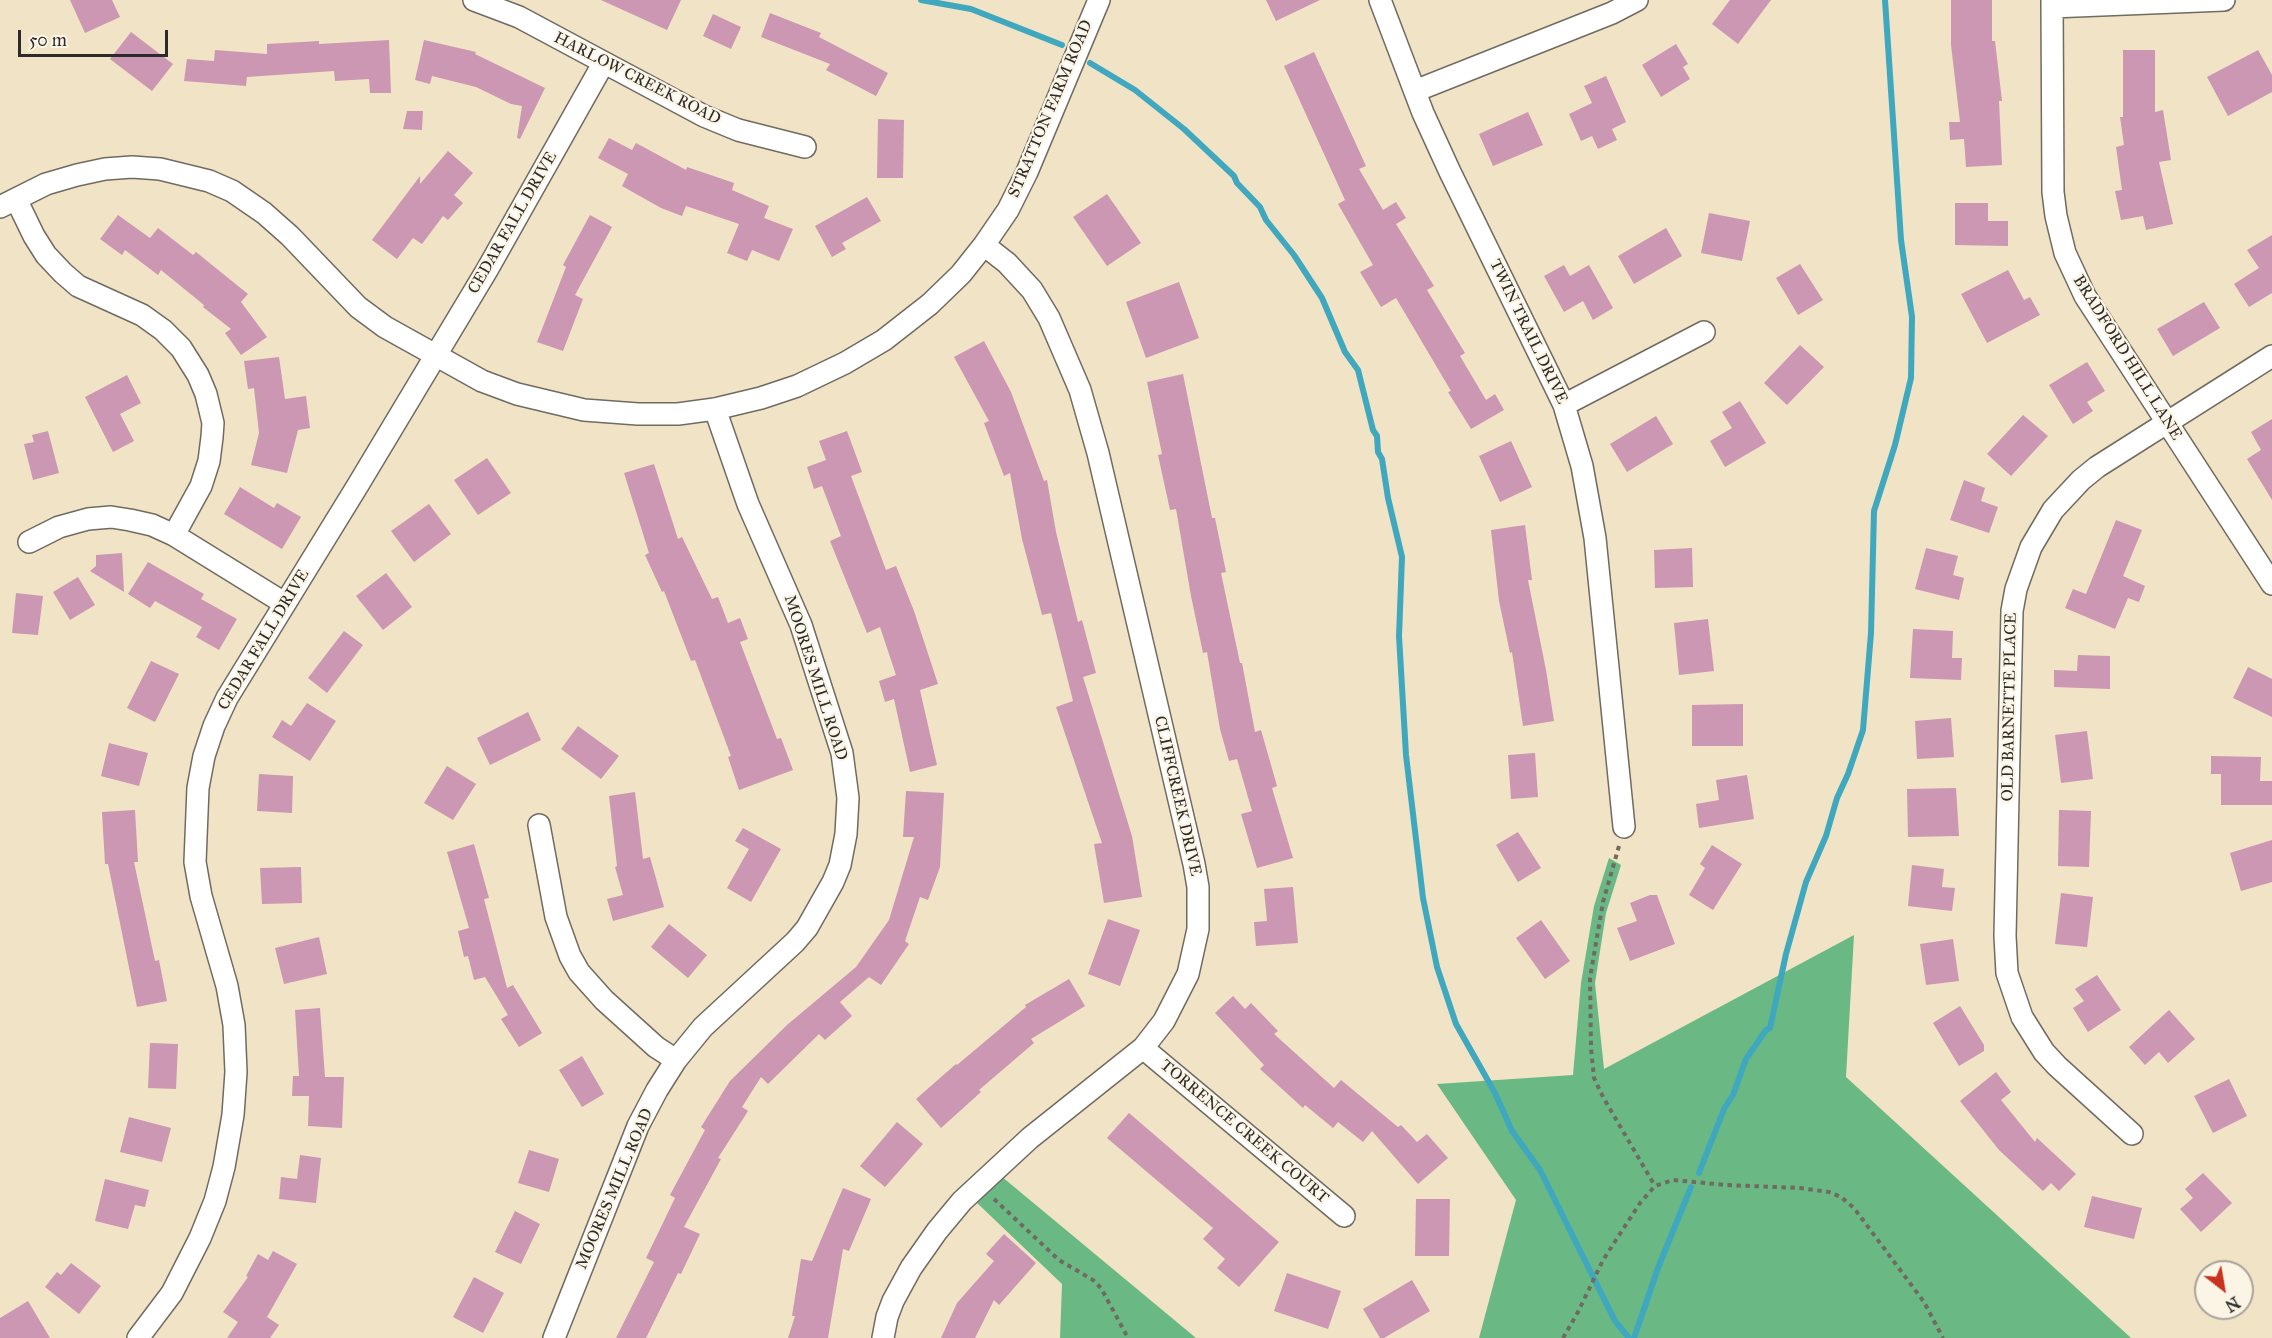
<!DOCTYPE html>
<style>
body{margin:0}
#map{position:relative;width:2272px;height:1338px;overflow:hidden;background:#f1e3c5;font-family:"IM FELL Great Primer",serif}
canvas{display:block}
.north{position:absolute;left:2194px;top:1260px;width:60px;height:60px;box-sizing:border-box;background:#fcf5e5;border:2px solid #a8a49b;border-radius:50%;rotate:149deg;font-size:16px;font-weight:700;line-height:24px;text-align:center;color:#2b2b2b}
.north::after{content:'';display:block;margin:auto;width:21px;height:27px;background:#c8321e;clip-path:polygon(50% 0,100% 100%,50% 72%,0 100%)}
.scale{position:absolute;left:18px;top:30px;width:150px;height:27px;box-sizing:border-box;border:3px solid #2b2b2b;border-top:0;padding-left:8px;font-size:18px;line-height:21px;white-space:nowrap;color:#2b2b2b;-webkit-text-stroke:4px #fcf5e5;paint-order:stroke}
</style>
<div id="map">
<canvas width="2272" height="1338"></canvas>
<div class="north">N</div>
<div class="scale">50 m</div>
</div>
<script>
const context = document.querySelector('canvas').getContext('2d');
context.lineJoin = 'round';
function fill(path, color) { context.fillStyle = color; context.fill(path, 'evenodd'); }
const shape = rows => new Path2D(rows.map(r => 'M' + r).join(''));
function stroke(path, color, width, dash) { context.strokeStyle = color; context.lineWidth = width; context.lineCap = dash ? 'butt' : 'round'; context.setLineDash(dash || []); context.stroke(path); }
function label(font, color, halo, rows, align = 'center') {
  context.font = font + ' "IM FELL Great Primer",serif'; context.lineWidth = 4.5; context.setLineDash([]); context.textBaseline = 'middle'; context.strokeStyle = halo; context.fillStyle = color; for (const [text, x, y, turn = 0] of rows) {
    context.save(); context.translate(x, y); context.rotate((+turn || 0) * Math.PI / 180); context.textAlign = isNaN(turn) ? turn : align; if (halo) context.strokeText(text, 0, 0); context.fillText(text, 0, 0); context.restore();
  }
}
fill(shape([
 [1609,858,1621,865,1606,913,1595,983,1604,1069,1854,935,1846,1077,2131,1338,1479,1338,1516,1200,1437,1084,1573,1075,1581,983,1594,906],
 [1001,1176,1196,1338,1060,1338,1062,1284,975,1201]
]), '#6ab984');
stroke(shape([
 [921,0,971,9,1062,45],
 [1090,63,1135,90,1184,129,1234,176,1237,183,1260,207,1266,220,1294,255,1322,298,1345,352,1358,370,1373,430,1377,436,1378,452,1382,459,1388,498,1402,557,1399,636,1406,755,1423,898,1437,967,1456,1024,1495,1093,1512,1131,1540,1170,1615,1321,1629,1338],
 [1699,1173,1724,1109,1733,1095,1746,1059,1766,1030,1770,1028,1786,954,1806,882,1826,836,1837,798,1848,774,1863,730,1871,633,1874,511,1895,445,1911,378,1912,317,1901,240,1885,0],
 [1634,1338,1658,1268,1691,1187]
]), '#3fa8bf', 6);
fill(shape([
 [70,0,112,0,120,17,85,33],
 [601,0,681,0,667,30],
 [1266,0,1320,0,1276,21],
 [1730,0,1771,0,1738,44,1712,24],
 [1951,0,1992,0,1992,41,1995,41,2002,101,1999,101,2002,165,1966,167,1964,139,1950,140,1949,122,1960,122,1951,45],
 [770,13,821,33,819,37,888,73,876,96,826,70,830,64,761,37],
 [713,14,741,27,731,49,703,36],
 [131,32,173,64,152,91,110,59],
 [389,40,391,93,370,93,369,79,335,81,334,71,247,77,246,86,184,81,187,59,214,61,215,50,267,54,267,44,319,41,319,44],
 [424,40,476,52,475,54,545,88,520,139,517,138,522,106,511,104,476,87,432,76,430,84,415,80],
 [1676,44,1688,64,1683,67,1690,79,1661,97,1642,65],
 [2123,50,2155,50,2155,112,2163,110,2171,160,2159,162,2173,224,2146,230,2143,216,2121,220,2115,191,2122,190,2116,147,2124,145,2120,117,2123,117],
 [2258,50,2272,75,2272,92,2228,116,2207,77],
 [1314,52,1366,166,1359,169,1383,210,1396,202,1406,218,1396,224,1434,286,1427,290,1465,353,1460,356,1486,400,1495,394,1504,410,1471,429,1448,392,1451,391,1396,298,1381,307,1360,272,1373,265,1338,204,1345,200,1284,66],
 [1606,76,1626,122,1612,129,1617,140,1598,149,1592,136,1581,141,1569,114,1592,103,1584,86],
 [407,111,423,111,422,130,403,129],
 [1528,112,1543,145,1493,166,1479,134],
 [878,119,904,120,903,178,877,178],
 [609,138,632,150,636,143,686,170,687,167,734,183,732,190,769,206,764,218,793,229,779,261,752,250,747,261,727,253,739,224,686,206,682,216,661,208,622,186,628,174,598,158],
 [448,151,473,173,454,195,463,203,448,220,443,216,422,244,413,238,397,259,372,240,420,176,420,184],
 [1107,194,1141,243,1107,266,1073,217],
 [867,197,881,221,842,243,846,249,832,257,815,226],
 [1955,203,1988,203,1988,221,2008,221,2008,246,1955,245],
 [1709,213,1750,221,1742,261,1701,253],
 [118,215,150,238,158,228,193,255,196,252,248,294,241,302,267,337,241,355,225,333,231,329,203,307,204,305,161,270,158,275,125,250,122,255,100,239],
 [590,215,612,227,575,295,583,299,563,351,537,342,566,267,563,265],
 [1666,228,1682,256,1634,284,1618,256],
 [2272,235,2272,293,2249,307,2234,284,2259,268,2247,250],
 [1800,264,1823,300,1798,315,1776,278],
 [1564,265,1570,276,1589,265,1613,308,1593,320,1583,301,1564,312,1544,276],
 [2008,270,2024,300,2030,297,2040,315,1987,343,1961,294],
 [1179,282,1199,338,1146,358,1126,302],
 [2204,302,2220,328,2173,356,2157,329],
 [984,341,1011,392,1044,481,1047,480,1056,532,1078,622,1082,620,1096,673,1083,677,1132,836,1142,897,1104,903,1094,844,1102,843,1056,707,1073,701,1051,613,1042,615,1022,539,1010,473,1004,476,984,423,989,421,954,357],
 [1800,345,1824,367,1787,405,1764,383],
 [279,357,285,399,306,396,310,428,298,430,287,473,251,465,259,433,254,388,248,389,244,361],
 [2087,362,2105,391,2087,402,2093,411,2073,424,2049,385],
 [1183,374,1212,518,1215,518,1226,572,1221,573,1240,663,1242,663,1255,732,1261,730,1277,786,1272,788,1293,858,1257,868,1241,814,1252,811,1237,759,1229,761,1220,729,1207,652,1203,653,1191,596,1176,509,1170,510,1158,455,1162,454,1147,382],
 [127,375,141,403,120,414,134,441,113,452,85,397],
 [1740,401,1766,443,1725,467,1710,441,1732,428,1722,412],
 [2023,415,2048,436,2011,476,1987,454],
 [1656,416,1673,444,1627,472,1610,444],
 [2272,419,2272,500,2247,459,2261,450,2251,432],
 [48,431,59,473,33,480,24,444,34,442,32,435],
 [847,431,862,472,851,476,886,570,896,566,914,611,938,684,920,690,937,765,910,772,894,699,885,702,879,681,896,675,880,627,867,633,830,541,841,536,822,486,814,489,807,467,826,460,819,441],
 [1511,441,1532,487,1500,502,1479,456],
 [487,458,511,493,478,515,454,480],
 [654,464,678,539,682,537,712,599,718,597,728,623,740,618,748,639,740,642,777,739,781,738,793,770,739,790,728,757,731,756,695,660,691,661,664,591,662,592,645,555,649,553,624,473],
 [1964,480,1985,488,1981,501,1998,507,1989,533,1950,520],
 [240,487,274,508,277,503,301,517,282,549,224,514],
 [429,504,451,534,414,562,391,531],
 [2116,520,2142,530,2123,576,2145,586,2139,602,2128,598,2115,629,2065,608,2073,589,2086,594],
 [1525,525,1532,580,1528,580,1546,670,1554,721,1523,726,1512,652,1510,653,1499,601,1491,530],
 [1692,548,1693,587,1655,588,1654,550],
 [1926,548,1958,556,1953,575,1964,578,1959,600,1915,589],
 [122,553,124,592,90,571,96,566,96,555],
 [148,562,204,594,201,599,237,619,219,650,196,637,202,627,155,601,150,608,128,594],
 [386,573,412,607,383,630,356,596],
 [78,577,95,605,70,620,53,592],
 [16,593,43,596,38,635,12,633],
 [1708,619,1714,671,1679,675,1674,623],
 [1913,629,1953,631,1952,658,1962,658,1961,680,1910,678],
 [344,631,363,645,327,693,308,678],
 [2078,655,2110,656,2110,689,2054,687,2054,670,2077,671],
 [151,661,179,674,155,722,127,708],
 [2248,667,2272,679,2272,717,2233,698],
 [307,703,336,721,310,761,272,737,282,720,291,726],
 [1743,704,1743,746,1692,746,1692,705],
 [528,712,541,740,490,765,477,738],
 [1951,718,1954,757,1917,759,1915,721],
 [578,726,619,756,601,779,561,749],
 [2087,731,2093,779,2061,783,2055,735],
 [109,743,148,753,139,786,101,776],
 [1535,753,1538,797,1511,799,1508,755],
 [2211,756,2261,757,2260,781,2272,781,2272,805,2221,805,2221,774,2211,774],
 [447,766,476,784,453,820,424,803],
 [259,774,293,776,292,813,257,811],
 [1747,775,1754,819,1699,828,1696,804,1719,800,1716,780],
 [1956,788,1959,836,1908,837,1907,789],
 [906,791,944,793,940,867,928,900,920,897,905,941,909,944,881,985,869,977,840,1002,852,1016,825,1040,819,1034,768,1084,761,1077,742,1107,748,1111,718,1158,721,1159,684,1227,700,1234,681,1274,678,1273,646,1338,616,1338,654,1262,646,1258,675,1198,670,1195,705,1130,701,1127,730,1081,787,1025,856,967,889,920,914,837,903,837],
 [635,792,643,859,650,857,664,907,613,921,607,899,623,895,615,867,617,866,609,796],
 [135,810,138,862,134,862,155,961,159,960,167,1001,137,1007,108,864,105,864,102,812],
 [2059,810,2091,811,2089,867,2058,866],
 [743,828,781,849,751,902,727,888,749,849,735,841],
 [1518,832,1541,868,1518,882,1496,845],
 [2272,840,2272,882,2241,891,2230,853],
 [474,844,489,898,484,899,507,988,513,985,542,1033,519,1047,501,1019,508,1015,485,977,474,980,468,956,464,957,458,931,469,928,447,852],
 [1712,845,1742,864,1713,910,1689,895,1705,868,1700,864],
 [1912,865,1944,869,1942,887,1955,888,1952,911,1908,906],
 [301,867,302,903,262,904,260,868],
 [1293,887,1298,943,1256,946,1254,922,1267,921,1264,889],
 [2061,893,2093,897,2087,947,2055,944],
 [1650,895,1657,895,1675,944,1630,961,1617,928,1637,921,1630,903],
 [1108,919,1140,930,1120,986,1088,974],
 [1541,920,1570,961,1545,979,1516,938],
 [669,924,707,955,688,978,651,947],
 [319,937,327,974,284,984,275,948],
 [1953,939,1959,981,1926,985,1920,944],
 [2097,975,2121,1010,2088,1032,2073,1008,2084,1001,2075,989],
 [1069,979,1085,1006,1031,1039,1034,1043,979,1090,981,1092,941,1128,916,1099,956,1064,957,1065,1026,1007,1025,1005],
 [1233,996,1245,1009,1251,1003,1278,1031,1274,1034,1334,1088,1341,1080,1398,1127,1401,1125,1417,1142,1427,1134,1448,1158,1418,1184,1372,1131,1363,1142,1338,1122,1333,1128,1305,1105,1303,1108,1260,1069,1264,1065,1215,1013],
 [1960,1006,1984,1045,1984,1051,1959,1066,1933,1023],
 [320,1008,325,1077,344,1077,342,1128,308,1126,309,1096,292,1096,293,1076,299,1076,295,1010],
 [2169,1010,2195,1039,2168,1063,2159,1052,2145,1065,2129,1047],
 [150,1043,178,1044,176,1089,148,1088],
 [582,1056,604,1094,582,1107,559,1070],
 [1996,1072,2011,1092,2001,1100,2035,1142,2037,1138,2076,1174,2059,1191,2051,1183,2043,1191,1999,1150,1960,1101],
 [2229,1079,2247,1116,2213,1133,2194,1096],
 [1129,1113,1279,1242,1239,1287,1217,1268,1225,1259,1203,1239,1213,1228,1107,1138],
 [129,1117,171,1128,162,1162,120,1152],
 [897,1122,923,1144,885,1187,860,1166],
 [529,1150,559,1159,549,1192,518,1183],
 [300,1155,321,1158,316,1203,279,1199,281,1177,297,1179],
 [2203,1173,2232,1203,2201,1232,2180,1209,2193,1198,2185,1189],
 [105,1179,149,1190,145,1207,135,1205,128,1229,95,1221],
 [843,1188,871,1199,849,1251,843,1249,828,1338,788,1338,795,1316,792,1316,801,1259,812,1261],
 [2092,1196,2142,1208,2134,1239,2084,1227],
 [1416,1199,1450,1199,1449,1256,1415,1256],
 [515,1211,540,1224,521,1264,495,1252],
 [1004,1234,1036,1263,999,1305,994,1300,975,1338,941,1338,957,1303,994,1261,986,1254],
 [273,1251,297,1264,267,1317,279,1325,270,1338,227,1338,238,1322,223,1312,248,1277,246,1276,258,1254,268,1260],
 [71,1263,101,1286,79,1314,45,1287,57,1272,61,1275],
 [1287,1273,1341,1291,1328,1329,1274,1311],
 [474,1277,504,1293,483,1333,453,1317],
 [1412,1280,1430,1311,1384,1338,1380,1338,1363,1309],
 [28,1301,50,1338,0,1338,0,1318]
]), '#cb97b3');
const minor = shape([
 [474,0,519,17,704,116,738,130,805,147],
 [1380,0,1423,113,1450,172,1564,405,1582,466,1595,538,1624,827],
 [2052,0,2053,192,2056,216,2065,253,2085,296,2272,584],
 [2052,7,2224,0],
 [1415,91,1612,13,1637,0],
 [16,199,34,236,46,255,63,273,78,286,142,315,163,330,181,348,198,375,206,394,213,423,212,437,209,461,201,486,174,535],
 [0,207,46,184,77,175,105,169,132,167,160,169,209,181,232,191,264,213,290,236,358,307,385,327,482,381,517,394,584,410,638,414,678,414,715,409,761,398,797,386,845,363,884,340,930,304,961,274,984,245,1008,210,1027,172,1099,0],
 [1564,405,1704,332],
 [29,542,59,527,88,519,111,517,130,520,152,525,174,535,284,603],
 [539,825,556,917,570,956,579,972,604,1000,656,1047,676,1060],
 [1143,1048,1344,1216],
 [2132,1134,2057,1066,2044,1052,2022,1017,2007,973,2005,936,2012,611,2016,589,2031,547,2053,510,2081,480,2097,467,2272,356],
 [138,1338,172,1293,200,1238,215,1201,224,1167,233,1115,236,1072,234,1025,227,986,201,896,195,862,198,788,204,756,214,726,227,698,358,485,487,270,603,64],
 [554,1338,638,1126,657,1090,676,1060,703,1027,795,942,807,928,833,882,840,865,846,834,848,798,842,753,801,625,748,504,715,409],
 [883,1338,887,1317,893,1301,911,1268,937,1231,962,1201,1030,1138,1143,1048,1164,1021,1188,974,1198,929,1198,887,1194,864,1098,453,1080,390,1049,318,1032,290,1007,263,984,245]
]);
stroke(minor, '#706b61', 24);
stroke(shape([
 [1619,846,1603,902,1590,978,1591,1048,1594,1078,1603,1097,1655,1186],
 [994,1199,1059,1260,1093,1280,1101,1288,1128,1338],
 [1563,1338,1578,1312,1603,1260,1640,1203,1655,1186,1673,1180,1726,1185,1800,1188,1829,1192,1841,1197,1854,1208,1924,1302,1943,1338]
]), '#706b61', 4, [4.5, 4.5]);
stroke(minor, '#fff', 21);
label('16px', '#2b2b2b', '#fcf5e5', [
 ["HARLOW CREEK ROAD",637,79,27],
 ["STRATTON FARM ROAD",1051,109,-67],
 ["CEDAR FALL DRIVE",513,223,-60],
 ["TWIN TRAIL DRIVE",1528,332,64],
 ["BRADFORD HILL LANE",2127,358,58],
 ["CEDAR FALL DRIVE",264,640,-59],
 ["MOORES MILL ROAD",815,678,72],
 ["OLD BARNETTE PLACE",2010,707,-89],
 ["CLIFFCREEK DRIVE",1177,796,77],
 ["TORRENCE CREEK COURT",1244,1132,40],
 ["MOORES MILL ROAD",615,1189,-67]
]);
</script>
